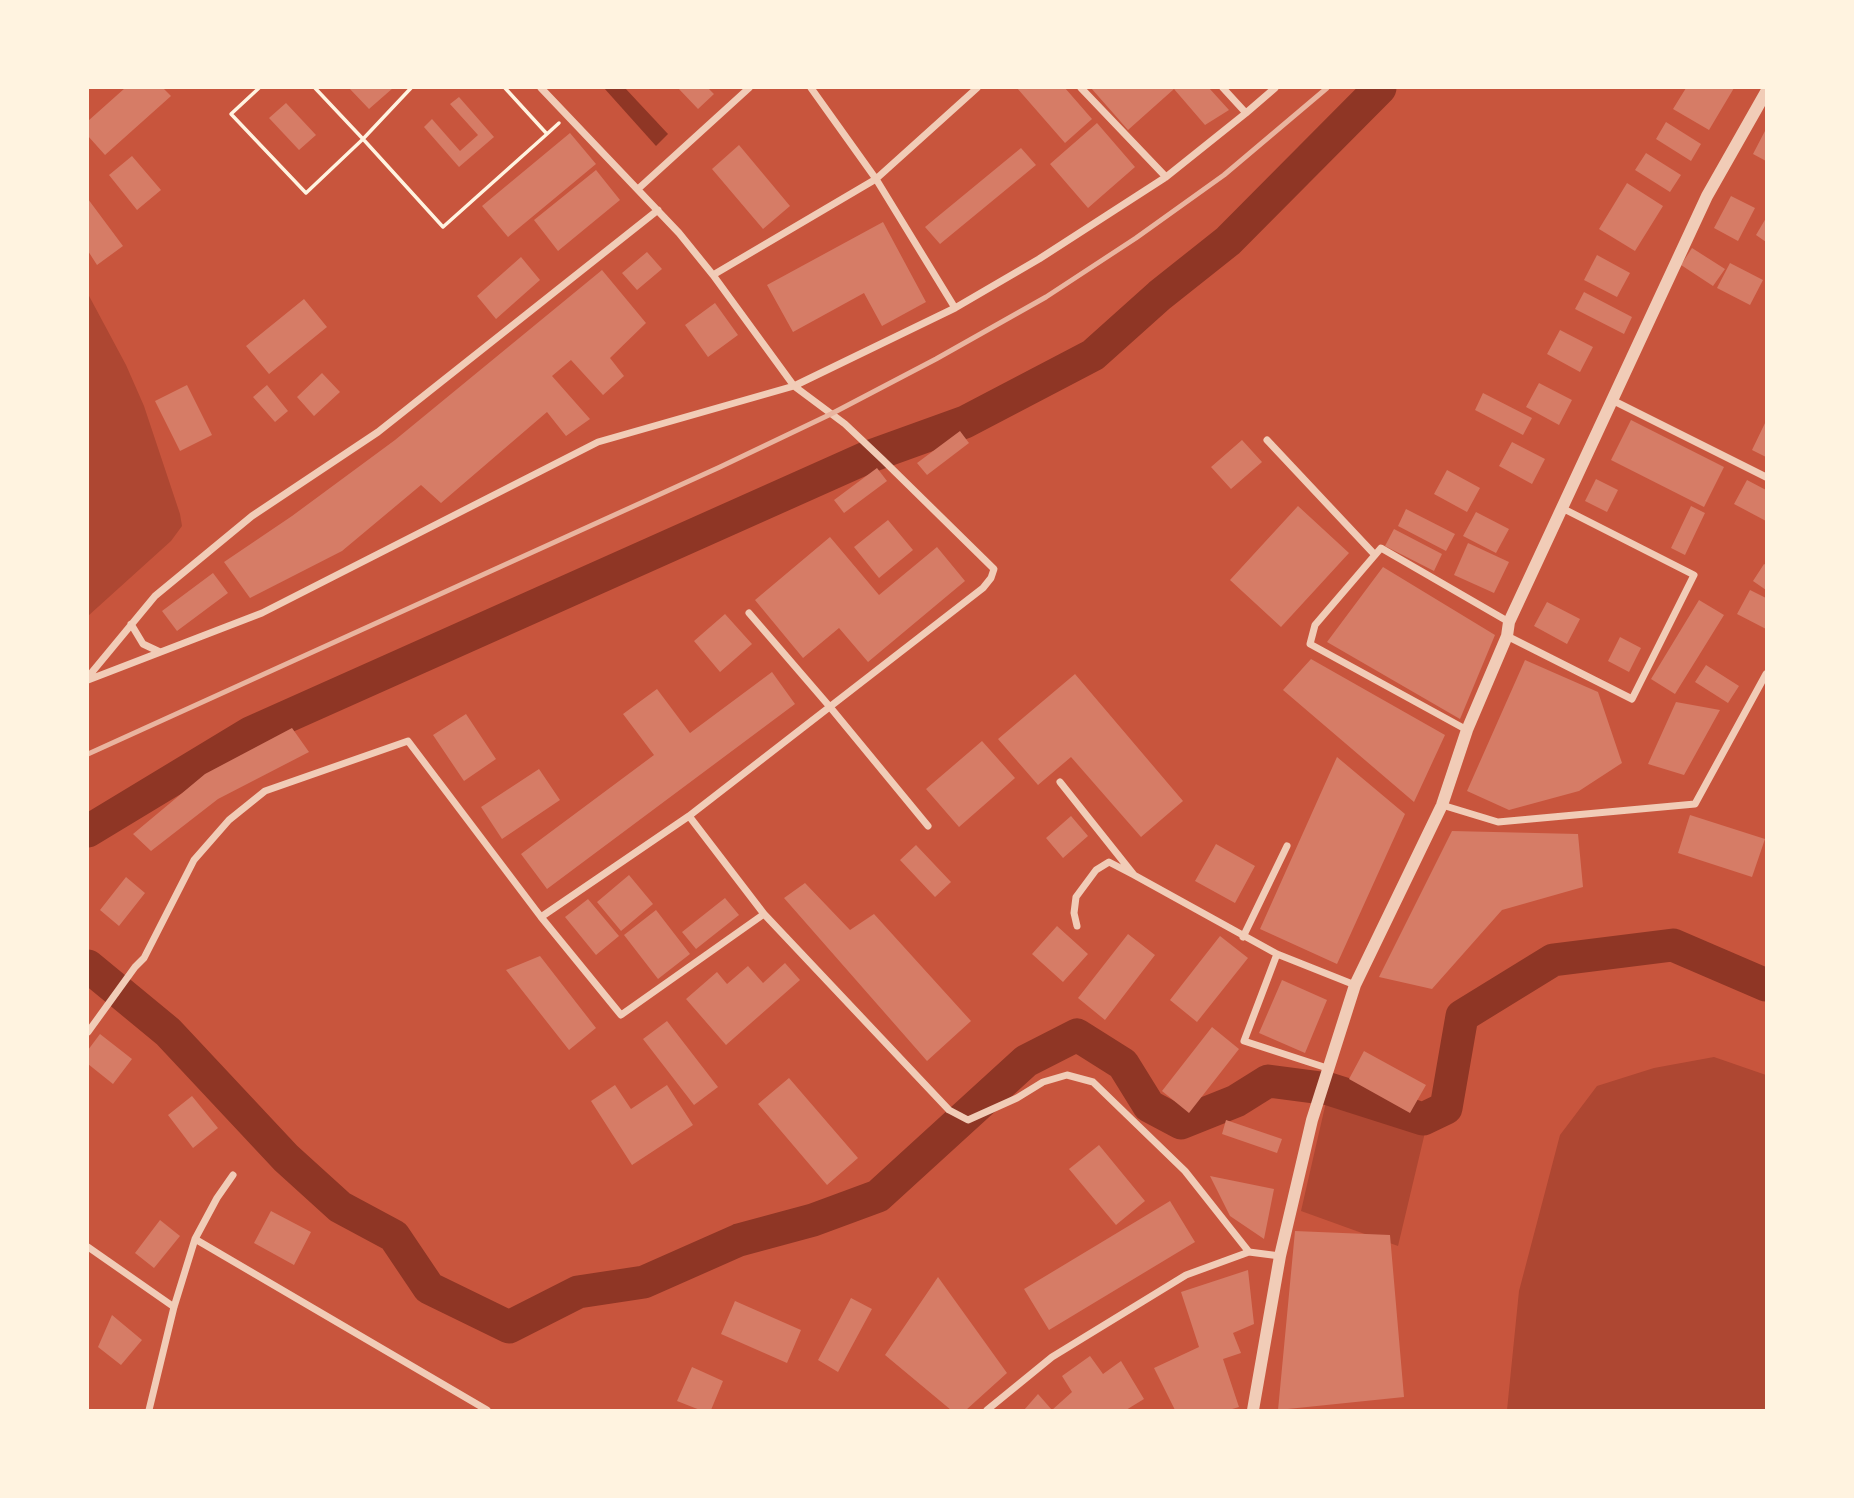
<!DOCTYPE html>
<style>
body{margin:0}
#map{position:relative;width:1854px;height:1498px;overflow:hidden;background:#c8553d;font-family:"Public Sans",sans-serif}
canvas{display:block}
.frame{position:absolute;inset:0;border:89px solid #fff3e0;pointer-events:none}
</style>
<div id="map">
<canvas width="1854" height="1498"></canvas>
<div class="frame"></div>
</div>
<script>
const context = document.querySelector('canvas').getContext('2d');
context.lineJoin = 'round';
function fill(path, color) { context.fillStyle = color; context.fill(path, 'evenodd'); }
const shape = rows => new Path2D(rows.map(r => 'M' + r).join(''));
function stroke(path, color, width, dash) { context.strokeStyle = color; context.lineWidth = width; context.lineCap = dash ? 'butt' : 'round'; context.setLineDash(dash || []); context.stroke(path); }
fill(shape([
 [88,294,126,365,144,406,180,514,182,526,171,541,88,616],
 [1714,1057,1766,1075,1766,1410,1507,1410,1519,1291,1560,1135,1597,1086,1654,1068],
 [1329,1089,1427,1124,1398,1246,1301,1211]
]), '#ae4732');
fill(shape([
 [604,88,625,88,668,134,656,146]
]), '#8f3625');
stroke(shape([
 [88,831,250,733,868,457,965,422,1093,355,1160,295,1228,241,1380,88],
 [88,966,168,1032,286,1158,340,1207,394,1236,429,1288,509,1327,578,1292,644,1282,739,1240,813,1220,878,1196,1026,1061,1077,1035,1123,1064,1149,1106,1181,1123,1236,1101,1268,1081,1329,1089,1423,1119,1446,1108,1462,1016,1553,960,1673,945,1766,985]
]), '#8f3625', 33);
fill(shape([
 [125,88,163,88,171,96,105,155,88,136,88,121],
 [349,88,393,88,369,109],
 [678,88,708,88,714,94,698,109],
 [1017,88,1065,88,1092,119,1065,143],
 [1091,88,1209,88,1229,110,1205,125,1174,89,1128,130],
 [1686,88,1734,88,1709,130,1673,109],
 [459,97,494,137,459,167,424,127,432,119,460,151,478,135,450,104],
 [286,103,316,135,299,150,269,118],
 [1666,122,1701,144,1691,161,1656,139],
 [1097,123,1135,167,1088,208,1050,164],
 [1766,129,1766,161,1753,154],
 [570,133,596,164,508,237,482,206],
 [739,145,790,206,763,229,712,169],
 [1021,148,1036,165,940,244,925,227],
 [1646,153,1681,175,1670,192,1635,170],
 [132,156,161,190,137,210,109,175],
 [596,170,620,200,558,251,534,220],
 [1627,183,1663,206,1635,251,1599,229],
 [1731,196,1755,208,1738,241,1714,228],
 [88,199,123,246,97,265,88,251],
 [1766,218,1766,242,1756,235],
 [883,222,926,302,882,326,864,293,793,332,767,285],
 [1692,248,1725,269,1713,286,1681,265],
 [647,252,662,269,637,290,622,273],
 [1597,255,1630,273,1617,297,1584,280],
 [521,257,540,280,496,319,477,296],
 [1730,263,1763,280,1750,305,1717,288],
 [602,270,646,323,610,358,624,376,603,395,571,360,552,376,590,419,566,436,547,412,441,503,421,485,342,551,250,598,224,562,292,516,395,440],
 [1584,292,1632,317,1624,334,1575,309],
 [304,299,327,327,269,374,246,346],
 [715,303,738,335,708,357,685,325],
 [1560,330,1593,347,1580,372,1547,354],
 [322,373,340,392,314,416,297,397],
 [1539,383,1572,400,1559,425,1526,407],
 [187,385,212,435,180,451,155,401],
 [267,385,288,411,275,422,253,397],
 [1483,393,1532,418,1523,435,1475,410],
 [1631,420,1724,467,1704,507,1611,460],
 [1766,421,1766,457,1752,450],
 [960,431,969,443,927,475,917,463],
 [1242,440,1262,462,1231,489,1211,467],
 [1512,442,1545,459,1532,484,1499,466],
 [877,468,887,481,844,513,834,500],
 [1447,470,1480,488,1467,512,1434,494],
 [1596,479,1618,490,1607,512,1585,501],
 [1747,480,1766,490,1766,521,1734,504],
 [1298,506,1349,553,1281,627,1230,580],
 [1691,506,1705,513,1685,555,1671,548],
 [1406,509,1455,534,1446,551,1398,526],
 [1476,512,1509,529,1496,553,1463,536],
 [888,520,913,550,879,578,854,547],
 [1394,529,1442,554,1434,571,1385,546],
 [830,537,879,595,937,547,965,581,868,662,839,628,803,658,755,600],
 [1468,543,1509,562,1494,593,1454,575],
 [1764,564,1766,565,1766,590,1753,581],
 [1383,567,1495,635,1460,719,1327,642],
 [213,573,228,593,177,631,162,611],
 [1750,590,1766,598,1766,629,1737,614],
 [1699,600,1724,615,1675,694,1651,679],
 [1547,602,1580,619,1567,644,1534,626],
 [725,614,752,644,720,672,694,641],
 [1620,637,1641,648,1629,672,1608,661],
 [1311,659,1445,735,1414,802,1283,690],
 [1525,660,1598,692,1622,763,1579,791,1509,810,1467,791],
 [1706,665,1739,686,1728,703,1695,682],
 [772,672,795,704,547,889,521,854,654,755,623,714,657,689,690,733],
 [1075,674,1183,801,1141,837,1071,757,1038,785,998,739],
 [1676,702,1720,710,1684,775,1648,764],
 [466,714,496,759,464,781,433,735],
 [292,728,309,752,218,799,151,851,133,834,205,774],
 [982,741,1015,778,959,827,926,789],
 [1337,757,1405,814,1337,964,1260,929],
 [539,769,560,800,502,839,481,807],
 [1690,815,1765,839,1752,877,1678,853],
 [1071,816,1088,836,1063,858,1046,838],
 [1452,831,1578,834,1583,887,1502,910,1432,989,1379,977],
 [1216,844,1255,866,1235,903,1195,881],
 [916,845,951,882,935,897,900,860],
 [629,875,653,904,621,931,597,902],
 [126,877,145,893,119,926,100,910],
 [805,883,850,930,874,914,971,1021,927,1061,784,898],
 [725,898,739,915,696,949,682,932],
 [588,899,619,936,596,955,565,917],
 [656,910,690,954,658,979,624,935],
 [1057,926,1088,954,1063,982,1032,954],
 [1128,934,1155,955,1105,1020,1078,998],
 [1220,936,1248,958,1197,1022,1170,1000],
 [540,956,596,1028,569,1050,506,970],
 [785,963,800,980,726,1045,686,999,717,972,727,984,748,966,763,983],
 [1282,980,1327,1000,1305,1053,1259,1033],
 [667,1021,718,1087,694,1105,643,1039],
 [1212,1027,1239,1049,1189,1113,1162,1091],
 [100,1034,132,1059,113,1084,88,1064,88,1050],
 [1364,1051,1426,1085,1410,1113,1349,1079],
 [789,1078,858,1158,827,1185,758,1104],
 [615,1085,631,1109,667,1085,693,1125,632,1165,591,1101],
 [192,1096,218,1128,193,1148,168,1115],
 [1226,1120,1282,1139,1277,1153,1222,1134],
 [1099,1145,1145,1201,1116,1225,1069,1169],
 [1210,1176,1274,1189,1264,1239,1230,1216],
 [1170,1201,1195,1242,1049,1330,1024,1289],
 [271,1211,311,1232,294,1265,254,1243],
 [160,1220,180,1236,154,1268,135,1253],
 [1295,1231,1390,1235,1404,1397,1278,1410],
 [1248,1270,1254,1324,1233,1333,1241,1353,1223,1359,1239,1407,1229,1410,1175,1410,1154,1368,1199,1347,1181,1292],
 [938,1277,1007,1373,966,1410,951,1410,885,1355],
 [851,1298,872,1309,838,1372,818,1360],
 [735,1301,801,1330,787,1363,721,1334],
 [112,1315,142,1340,121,1365,98,1347],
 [1090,1356,1103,1374,1121,1361,1144,1399,1126,1410,1024,1410,1038,1394,1052,1410,1072,1392,1062,1376],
 [692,1367,723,1381,711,1410,700,1410,677,1401]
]), '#d67c66');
stroke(shape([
 [259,88,231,114,306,193,363,139,443,227,547,134],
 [315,88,363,139,411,88],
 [505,88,547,134,559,123]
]), '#fff3e0', 3.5);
stroke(shape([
 [1081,88,1166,177],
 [1246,113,1275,88],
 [638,189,749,88],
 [713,275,876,179,811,88],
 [955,308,1039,259,1166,177,1246,113,1223,88],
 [1612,400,1766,477],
 [1267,440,1375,555],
 [749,613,830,707,928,826],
 [131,624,143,644,160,652],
 [1507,636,1632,699,1694,575,1562,508],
 [88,677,155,596,252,516,378,432,658,210],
 [88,680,262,613,598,442,794,386,955,308,876,179,977,88],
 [1467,730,1310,644,1315,625,1381,548,1509,622],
 [1060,782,1134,875,1109,862,1096,870,1076,897,1074,913,1077,926],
 [1442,805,1498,822,1695,804,1766,674],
 [1134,875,1277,954,1355,985],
 [764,914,949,1110,968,1120,1017,1098,1043,1082,1067,1075,1093,1082,1185,1171,1249,1252],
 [541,917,689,816],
 [1243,937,1287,846],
 [1277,954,1244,1041,1327,1068],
 [88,1032,135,967,144,958,194,860,229,820,265,791,408,741,541,917,621,1015,764,914,689,816,983,588,991,578,994,569,883,460,845,424,794,386,713,275,679,233,541,88],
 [195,1239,487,1410],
 [88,1247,174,1307],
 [149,1410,174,1307,195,1239,217,1198,233,1175],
 [987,1410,1052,1357,1186,1275,1249,1252,1280,1256]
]), '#f1ccb7', 7);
stroke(shape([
 [1253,1410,1280,1256,1312,1120,1355,985,1442,805,1467,730,1507,636,1509,622,1707,196,1766,92]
]), '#f1ccb7', 12);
stroke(shape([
 [88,754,720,467,831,414,936,359,1046,297,1136,238,1224,175,1327,88]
]), '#e9b49f', 5);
</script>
